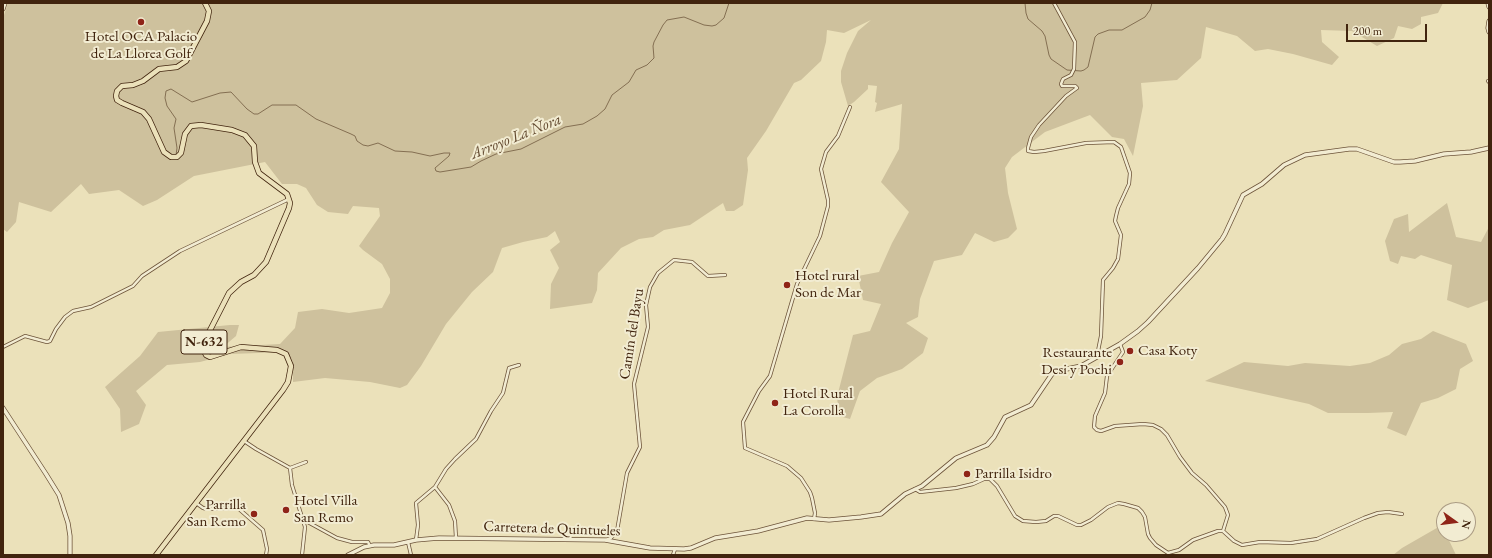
<!DOCTYPE html>
<meta charset="utf-8">
<style>
body{margin:0}
#map{position:relative;width:1492px;height:558px;overflow:hidden;background:#ebe1ba;font-family:"EB Garamond",serif}
canvas{display:block}
.frame{position:absolute;inset:0;border:4px solid #41240e;pointer-events:none}
.north{position:absolute;left:1436px;top:502px;width:40px;height:40px;box-sizing:border-box;background:#f2ecd2;border:1px solid #ab9c84;border-radius:50%;rotate:104deg;font-size:11px;font-weight:700;line-height:16px;text-align:center;color:#41240e}
.north::after{content:'';display:block;margin:auto;width:14px;height:18px;background:#8f2418;clip-path:polygon(50% 0,100% 100%,50% 72%,0 100%)}
.scale{position:absolute;left:1346px;top:24px;width:81px;height:18px;box-sizing:border-box;border:2px solid #41240e;border-top:0;padding-left:5px;font-size:12px;line-height:14px;white-space:nowrap;color:#41240e;-webkit-text-stroke:3px #f2ecd2;paint-order:stroke}
</style>
<div id="map">
<canvas width="1492" height="558"></canvas>
<div class="frame"></div>
<div class="north">N</div>
<div class="scale">200 m</div>
</div>
<script>
const context = document.querySelector('canvas').getContext('2d');
context.lineJoin = 'round';
function fill(path, color) { context.fillStyle = color; context.fill(path, 'evenodd'); }
const shape = rows => new Path2D(rows.map(r => 'M' + r).join(''));
function stroke(path, color, width, dash) { context.strokeStyle = color; context.lineWidth = width; context.lineCap = dash ? 'butt' : 'round'; context.setLineDash(dash || []); context.stroke(path); }
function label(font, color, halo, rows, align = 'center') {
  context.font = font + ' "EB Garamond",serif'; context.lineWidth = 4; context.setLineDash([]); context.textBaseline = 'middle'; context.strokeStyle = halo; context.fillStyle = color; for (const [text, x, y, turn = 0] of rows) {
    context.save(); context.translate(x, y); context.rotate((+turn || 0) * Math.PI / 180); context.textAlign = isNaN(turn) ? turn : align; if (halo) context.strokeText(text, 0, 0); context.fillText(text, 0, 0); context.restore();
  }
}
fill(shape([
 [8,3,1443,3,1438,13,1421,17,1421,24,1412,29,1398,26,1394,38,1377,46,1352,31,1321,30,1322,42,1339,57,1332,65,1293,54,1268,49,1255,51,1237,36,1206,27,1201,58,1177,80,1141,83,1143,106,1133,156,1124,139,1112,137,1090,115,1045,132,1012,157,1005,168,1008,193,1017,229,1008,238,994,242,975,233,962,255,934,261,920,299,918,317,906,323,928,338,923,353,902,369,877,378,860,391,850,419,839,416,837,397,853,335,870,331,881,304,863,300,858,276,879,272,892,243,909,212,881,182,899,149,902,104,875,112,877,103,875,102,877,86,868,85,868,89,854,102,848,106,841,82,841,71,847,53,858,31,871,20,844,33,827,30,826,42,821,61,801,80,794,83,766,131,747,158,748,170,743,205,734,211,726,211,723,203,690,225,664,230,653,237,639,239,621,248,598,273,597,290,592,303,550,309,551,284,559,268,550,250,560,242,555,231,547,237,523,242,502,248,493,272,472,292,446,324,421,366,407,385,400,388,370,382,325,378,293,382,293,362,287,352,230,354,200,362,167,365,136,391,146,405,139,424,121,432,120,409,105,387,140,356,158,332,230,325,239,325,236,336,223,347,280,344,295,328,298,312,322,309,349,313,382,308,390,293,390,279,382,264,363,250,359,246,380,216,379,208,353,206,348,214,328,212,317,205,306,188,297,184,282,184,265,162,194,176,157,200,143,206,119,190,89,194,81,184,51,212,19,202,16,222,7,232,3,229,3,158,4,157,3,157,3,18],
 [1447,203,1456,237,1481,242,1489,227,1489,300,1468,308,1447,300,1452,265,1421,255,1415,259,1401,256,1398,264,1390,261,1385,241,1394,219,1408,214,1409,232],
 [1433,331,1466,344,1473,361,1460,369,1456,389,1438,398,1421,403,1406,436,1387,428,1393,412,1368,413,1328,413,1309,404,1205,381,1244,362,1288,366,1305,363,1350,366,1370,363,1389,355,1402,344,1421,339],
 [1442,525,1444,534,1446,534,1456,555,1393,555,1402,548]
]), '#cec19d');
stroke(shape([
 [1025,3,1026,13,1028,19,1042,31,1045,36,1049,55,1051,59,1067,70,1081,71,1084,70,1088,67,1095,37,1098,34,1109,30,1122,30,1145,17,1150,10,1152,3],
 [176,155,177,148,174,128,176,119,167,106,165,98,166,91,171,89,192,102,220,93,231,92,247,109,254,114,258,114,272,105,296,105,316,119,351,134,355,136,357,141,363,145,368,146,378,143,395,151,412,152,430,156,444,153,450,153,449,156,435,168,436,171,440,172,471,167,481,161,496,154,521,149,565,127,583,124,597,116,605,109,612,95,629,82,636,70,647,65,654,58,653,46,654,42,663,25,667,20,684,17,704,25,712,26,716,25,724,18,729,3]
]), '#846f52', 1);
const minor = shape([
 [1054,3,1075,42,1074,69,1071,75,1063,79,1061,84,1062,86,1075,86,1077,88,1066,96,1039,125,1031,137,1028,148,1028,151,1034,152,1044,151,1086,143,1114,142,1121,147,1130,173,1129,184,1118,208,1116,216,1115,221,1121,235,1118,259,1113,268,1103,280,1101,336,1097,356],
 [1488,81,1489,82],
 [1120,344,1123,352,1107,376,1105,393,1095,416,1094,427,1097,430,1101,431,1115,426,1143,424,1153,425,1161,429,1167,435,1180,457,1192,473,1206,485,1225,507,1228,515,1223,531],
 [3,347,25,336,47,342,50,341,56,329,65,317,73,311,91,307,133,286,142,276,180,251,289,199],
 [244,441,256,449,290,468,292,485,305,527,302,555],
 [290,468,306,462],
 [435,487,449,505,455,521,456,538],
 [915,489,920,492,956,488,973,484,984,479,990,479,997,486,1015,516,1023,521,1036,522,1046,521,1054,516,1058,516,1077,525,1081,525,1091,520,1108,507,1118,503,1124,504,1138,508,1142,512,1145,517,1148,534,1150,538,1156,545,1168,553,1179,550,1193,540,1218,531,1223,531,1234,541,1242,545,1260,542,1291,543,1317,539,1364,518,1378,513,1388,512,1402,514],
 [196,503,203,508,207,509,236,508,239,509,263,530,267,549,266,555],
 [814,519,815,513,812,498,810,492,801,478,787,466,745,448,743,422,759,391,770,376,797,284,820,236,828,206,828,200,821,169,826,152,838,136,850,107],
 [304,520,337,538,352,542,368,542,370,546],
 [416,540,418,525,416,503,435,487,446,469,455,459,476,439,491,411,503,393,509,368,519,365],
 [606,540,611,538,617,531,627,473,640,447,634,384,648,327,646,305,650,287,658,273,674,260,692,262,708,276,725,275],
 [408,542,411,555],
 [673,555,675,549]
]);
const tertiary = shape([
 [1488,3,1489,7],
 [3,9,5,3],
 [1489,21,1488,28,1489,32],
 [3,408,46,474,59,495,68,523,70,536,70,555],
 [348,555,364,547,374,545,394,545,416,540,439,538,605,540,650,548,684,549,691,548,715,538,758,531,807,518,829,520,861,517,881,514,905,494,922,486,956,458,987,445,994,437,1005,417,1031,405,1052,374,1062,370,1081,366,1120,344,1138,331,1148,322,1198,268,1222,239,1225,234,1243,195,1262,184,1284,165,1305,155,1349,149,1357,149,1394,162,1400,162,1415,161,1444,154,1471,152,1489,148]
]);
const trunk = shape([
 [156,555,283,390,288,382,291,366,286,354,277,350,241,347,210,357,206,355,203,349,205,340,229,293,241,282,254,275,266,262,289,208,290,203,287,194,259,173,255,162,254,146,245,135,232,130,201,125,191,126,185,134,181,153,177,157,171,157,164,152,149,119,143,112,122,103,117,100,116,96,117,91,122,86,133,85,143,81,159,69,177,67,186,61,207,21,209,11,205,3]
]);
stroke(minor, '#6c5339', 4);
stroke(tertiary, '#6c5339', 5);
stroke(trunk, '#41240e', 6);
stroke(minor, '#f2ecd2', 2.5);
stroke(tertiary, '#f2ecd2', 3.5);
stroke(trunk, '#ebe1ba', 4.5);
for (const [x, y, r, color] of [
 [141,22,4,"#8f2418"],
 [787,285,4,"#8f2418"],
 [1130,351,4,"#8f2418"],
 [1120,362,4,"#8f2418"],
 [775,403,4,"#8f2418"],
 [967,474,4,"#8f2418"],
 [286,510,4,"#8f2418"],
 [254,514,4,"#8f2418"]
]) { const dot = new Path2D(); dot.arc(x, y, r, 0, 2 * Math.PI); context.fillStyle = color; context.fill(dot); stroke(dot, '#f2ecd2', 1.5); }
for (const [x, y, w] of [
 [204,342,46]
]) { const box = new Path2D(); box.roundRect(x - w / 2, y - 12, w, 24, 3); context.fillStyle = '#f2ecd2'; context.fill(box); stroke(box, '#41240e', 1); }
label('bold 14px', '#41240e', null, [
 ["N-632",204,342]
]);
label('15px', '#41240e', '#f2ecd2', [
 ["Hotel OCA Palacio",141,37,"center"],
 ["de La Llorea Golf",141,54,"center"],
 ["Hotel rural",795,276],
 ["Son de Mar",795,293],
 ["Casa Koty",1138,351],
 ["Restaurante",1112,353,"right"],
 ["Desi y Pochi",1112,370,"right"],
 ["Hotel Rural",783,394],
 ["La Corolla",783,411],
 ["Parrilla Isidro",975,474],
 ["Hotel Villa",294,501],
 ["San Remo",294,518],
 ["Parrilla",246,505,"right"],
 ["San Remo",246,522,"right"]
], 'left');
label('15px', '#41240e', '#f2ecd2', [
 ["Camín del Bayu",632,334,-81],
 ["Carretera de Quintueles",552,529,2]
]);
label('italic 16px', '#634a30', '#f2ecd2', [
 ["Arroyo La Ñora",516,137,-22]
]);
</script>
